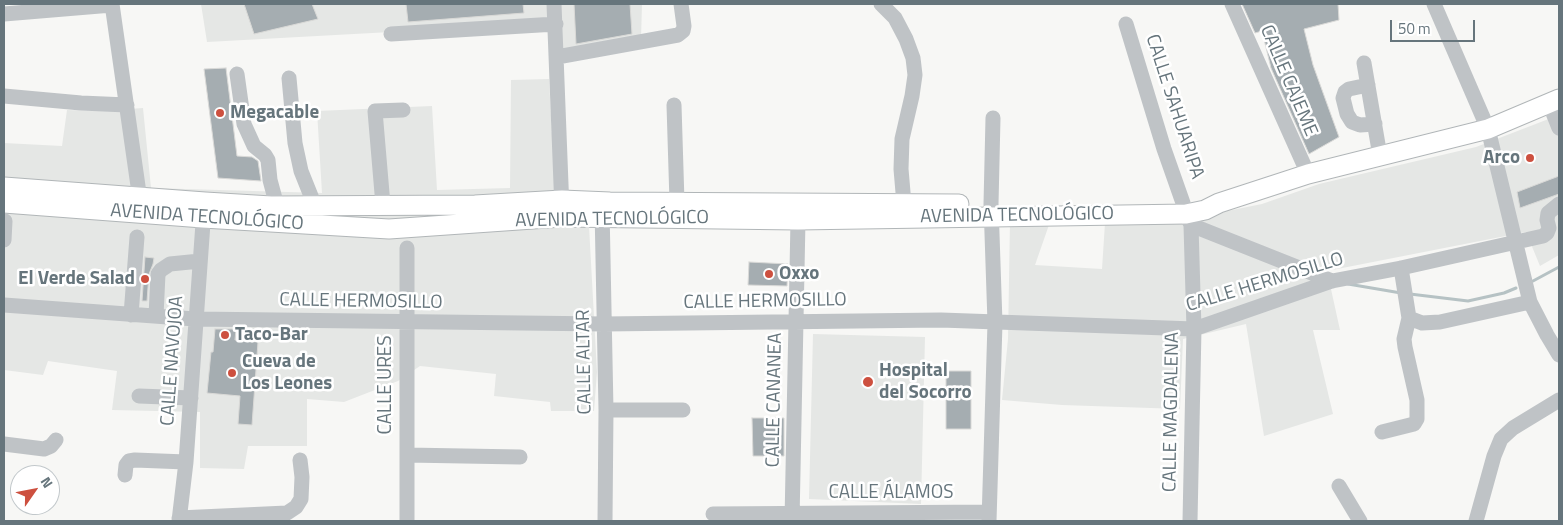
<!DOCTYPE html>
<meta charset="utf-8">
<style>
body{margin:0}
#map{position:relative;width:1563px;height:525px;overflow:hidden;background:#f7f7f5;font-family:"Titillium Web",sans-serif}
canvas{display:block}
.frame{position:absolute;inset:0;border:5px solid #66757c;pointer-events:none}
.north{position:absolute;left:10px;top:465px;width:50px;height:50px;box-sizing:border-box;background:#fff;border:1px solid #c2c8cb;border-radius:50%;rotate:57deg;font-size:14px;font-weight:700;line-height:20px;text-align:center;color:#66757c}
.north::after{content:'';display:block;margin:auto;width:18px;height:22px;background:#cd503f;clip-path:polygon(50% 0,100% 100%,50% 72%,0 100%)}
.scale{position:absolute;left:1390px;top:20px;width:85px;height:22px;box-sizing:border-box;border:2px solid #66757c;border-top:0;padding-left:6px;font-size:15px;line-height:18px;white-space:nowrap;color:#66757c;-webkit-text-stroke:4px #fff;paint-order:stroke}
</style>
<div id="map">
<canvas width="1563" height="525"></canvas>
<div class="frame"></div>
<div class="north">N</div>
<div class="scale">50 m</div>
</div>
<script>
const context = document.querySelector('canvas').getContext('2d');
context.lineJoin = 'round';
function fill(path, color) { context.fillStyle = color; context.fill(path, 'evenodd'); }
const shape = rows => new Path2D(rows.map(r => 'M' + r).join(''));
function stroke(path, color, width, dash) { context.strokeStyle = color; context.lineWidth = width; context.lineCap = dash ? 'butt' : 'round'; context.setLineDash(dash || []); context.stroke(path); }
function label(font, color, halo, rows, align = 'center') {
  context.font = font + ' "Titillium Web",sans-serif'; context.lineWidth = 5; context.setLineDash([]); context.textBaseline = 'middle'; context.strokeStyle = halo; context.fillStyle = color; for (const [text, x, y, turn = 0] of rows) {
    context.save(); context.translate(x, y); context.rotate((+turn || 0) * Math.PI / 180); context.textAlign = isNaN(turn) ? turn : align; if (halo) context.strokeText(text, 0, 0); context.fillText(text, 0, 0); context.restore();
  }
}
fill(shape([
 [201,4,642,4,641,39,562,54,556,23,207,42],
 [549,79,557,227,589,226,597,372,594,411,551,411,550,402,494,396,496,374,420,366,398,381,344,402,307,399,307,446,248,446,244,469,200,468,200,412,112,410,117,371,48,361,43,375,4,370,4,143,62,146,67,110,101,111,143,108,151,188,322,193,317,111,432,106,437,190,510,188,511,80],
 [1559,115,1559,255,1540,266,1526,232,1327,271,1340,330,1313,330,1333,414,1264,436,1246,324,1183,339,1180,409,1062,405,1002,400,1008,339,1010,221,1050,222,1035,265,1102,269,1105,223,1177,221,1262,204,1319,184,1476,147],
 [813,334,925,337,921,504,809,499]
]), '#e5e7e5');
stroke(shape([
 [1533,281,1559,267],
 [1348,284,1401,293],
 [1410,294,1468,301,1504,293,1516,288]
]), '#b6c2c4', 3);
const building = shape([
 [244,4,312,4,318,19,254,34,244,4],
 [406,4,523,4,524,13,408,22,406,4],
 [574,4,630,4,632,34,576,44,574,4],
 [1242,4,1338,4,1339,20,1304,29,1313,65,1339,137,1309,154,1271,68,1262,31,1255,33,1242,4],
 [226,68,237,156,252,157,258,161,261,181,218,178,204,69,226,68],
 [1559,176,1559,194,1520,208,1517,192,1559,176],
 [145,257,154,258,153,264,149,274,147,301,142,301,145,257],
 [749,262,788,264,787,286,748,285,749,262],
 [215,329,236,329,235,340,258,342,252,425,238,424,240,396,207,393,211,352,213,352,215,329],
 [946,371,971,371,971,429,946,429,946,371],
 [752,418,784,418,784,456,753,456,752,418]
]);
fill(building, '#a5adb1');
stroke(building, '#d9d9d7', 1);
const major = shape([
 [4,187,205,202,271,206,475,205,562,200,610,202,959,204],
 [4,203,203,218,389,229,562,217,798,220,1186,214,1205,210,1219,203,1308,174,1488,129,1559,99]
]);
stroke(major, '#b1b6b8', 21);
stroke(shape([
 [112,4,141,207],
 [554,4,562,210],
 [881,4,895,18,906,39,913,58,915,75,912,96,902,139,901,169,904,204],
 [1232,4,1308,174],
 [1434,4,1488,129,1530,302,1547,335,1559,355],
 [4,14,112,5],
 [1126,24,1164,149,1183,203],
 [391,34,556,24],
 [557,57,678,35,683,31,684,26,681,4],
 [1364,63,1380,156],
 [237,74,244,124,254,146,265,155,268,160,270,180,277,206],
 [289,78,295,143,301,171,315,206],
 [1368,85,1349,89,1345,92,1343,98,1347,114,1352,122,1360,125,1375,124],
 [4,96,81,103,127,105],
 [1549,103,1559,128],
 [674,105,677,202],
 [383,205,375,111,403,110],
 [602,208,606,410,605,521],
 [1186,214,1191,225,1194,329,1190,521],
 [1191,225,1332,281],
 [4,240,5,221],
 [4,305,195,319,604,324,941,320,1194,329,1332,281,1401,268,1543,236,1547,233,1549,228,1547,220,1548,213,1559,204],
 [131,315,137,237],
 [156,316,158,274,161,270,170,264,200,261],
 [1409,318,1422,323,1440,322,1530,302],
 [139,396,191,398],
 [606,410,683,410],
 [1382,432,1414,424,1417,419,1417,400,1405,347,1404,339,1409,318,1401,268],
 [4,444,44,449,51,446,56,440],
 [407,455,520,457],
 [125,475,126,465,129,461,135,460,186,462],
 [1339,486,1360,521],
 [713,514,989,512],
 [179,518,287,513,296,507,301,499,302,477,300,460],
 [179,521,186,462,204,209],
 [407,521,407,248],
 [792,521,798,220],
 [989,521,995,323,991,204,993,118],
 [1476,521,1494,456,1501,439,1513,428,1559,400]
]), '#bfc3c6', 15);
stroke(major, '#fff', 19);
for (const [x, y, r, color] of [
 [220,113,5,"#cd503f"],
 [1530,158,5,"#cd503f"],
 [769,274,5,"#cd503f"],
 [145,279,5,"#cd503f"],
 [225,335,5,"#cd503f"],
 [232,373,5,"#cd503f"],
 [868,382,6,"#cd503f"]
]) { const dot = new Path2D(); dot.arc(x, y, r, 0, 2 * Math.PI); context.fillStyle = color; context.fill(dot); stroke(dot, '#fff', 2); }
label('19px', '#66757c', '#fff', [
 ["CALLE CAJEME",1288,81,67],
 ["CALLE SAHUARIPA",1174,107,72],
 ["AVENIDA TECNOLÓGICO",1017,216,-1],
 ["AVENIDA TECNOLÓGICO",207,218,4],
 ["AVENIDA TECNOLÓGICO",612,220,-1],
 ["CALLE HERMOSILLO",1265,283,-17],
 ["CALLE HERMOSILLO",361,302,1],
 ["CALLE HERMOSILLO",765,302,-1],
 ["CALLE NAVOJOA",173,361,-86],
 ["CALLE ALTAR",585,362,-91],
 ["CALLE URES",386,385,-90],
 ["CALLE CANANEA",775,400,-89],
 ["CALLE MAGDALENA",1172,412,-89],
 ["CALLE ÁLAMOS",891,493]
]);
label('bold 19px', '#66757c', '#fff', [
 ["Megacable",230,113],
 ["Arco",1520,158,"right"],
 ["Oxxo",779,274],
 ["El Verde Salad",135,279,"right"],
 ["Taco-Bar",235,335],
 ["Cueva de",242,362],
 ["Los Leones",242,384],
 ["Hospital",879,371],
 ["del Socorro",879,393]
], 'left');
</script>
